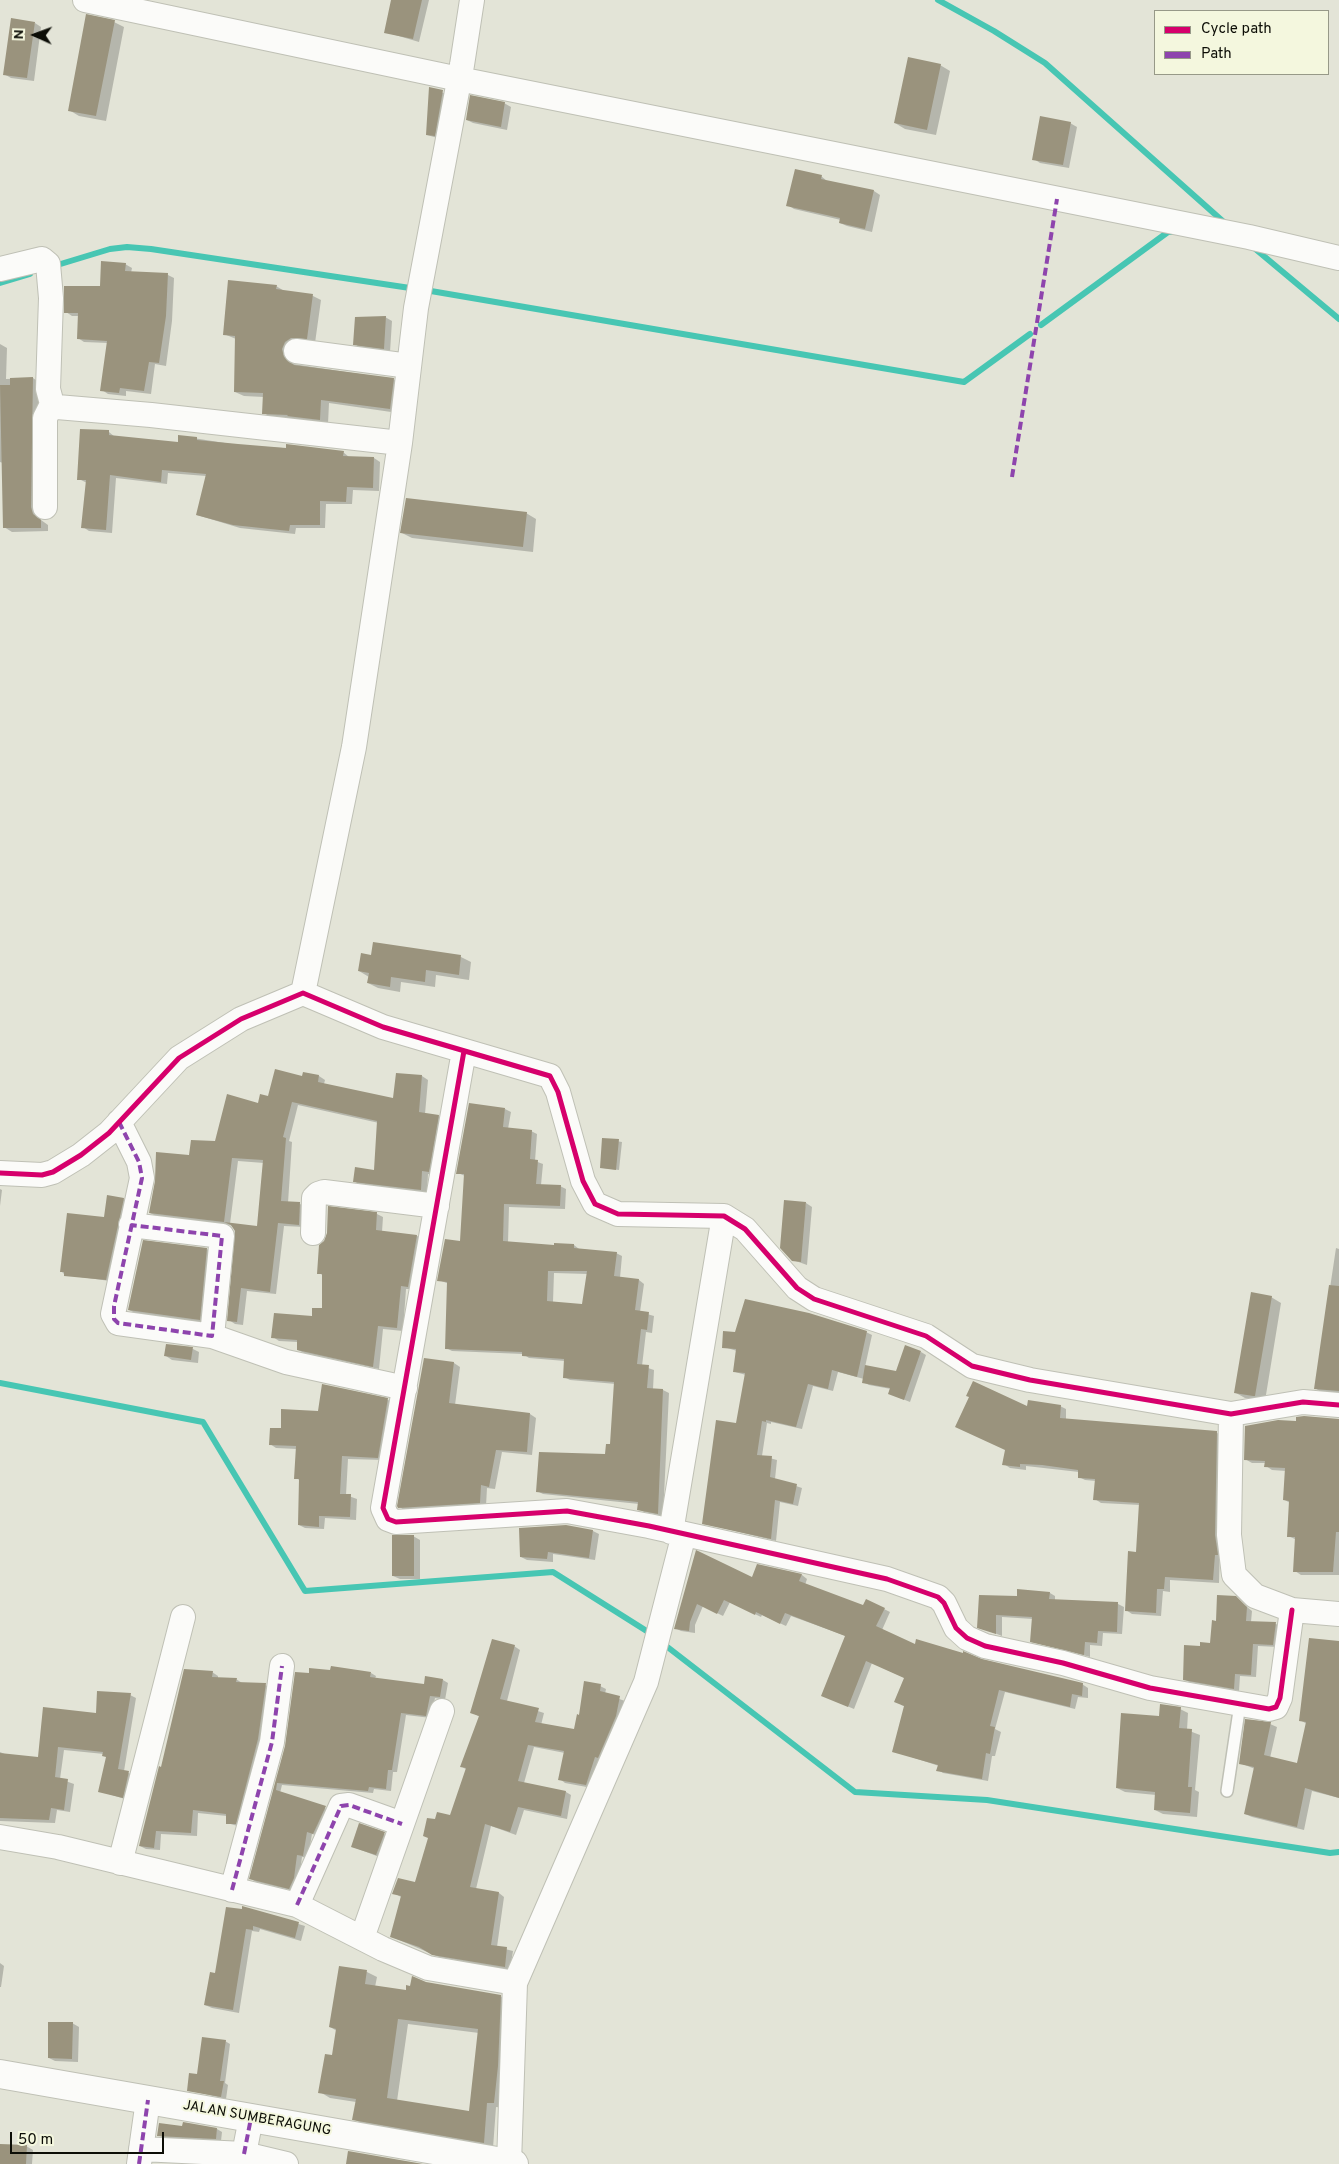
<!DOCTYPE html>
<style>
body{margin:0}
#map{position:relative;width:1339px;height:2164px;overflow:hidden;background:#e3e4d7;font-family:Overpass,sans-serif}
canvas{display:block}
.legend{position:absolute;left:1154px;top:10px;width:175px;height:65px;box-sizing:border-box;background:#f4f7de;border:1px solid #979988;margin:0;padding:6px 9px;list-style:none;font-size:15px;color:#0c0d06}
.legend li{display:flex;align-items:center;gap:10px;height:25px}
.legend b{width:25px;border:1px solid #979988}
.north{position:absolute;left:10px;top:10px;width:50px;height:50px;-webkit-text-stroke:4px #f4f7de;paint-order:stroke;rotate:272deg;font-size:14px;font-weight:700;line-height:20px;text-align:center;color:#0c0d06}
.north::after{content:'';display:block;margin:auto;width:18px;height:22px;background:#0c0d06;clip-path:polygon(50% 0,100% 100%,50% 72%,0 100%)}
.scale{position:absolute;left:10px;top:2132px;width:154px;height:22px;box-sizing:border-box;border:2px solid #0c0d06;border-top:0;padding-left:6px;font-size:15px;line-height:18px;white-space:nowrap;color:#0c0d06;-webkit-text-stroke:4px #f4f7de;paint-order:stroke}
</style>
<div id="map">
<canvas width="1339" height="2164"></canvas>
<ul class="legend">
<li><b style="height:6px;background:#d6006c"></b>Cycle path</li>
<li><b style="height:6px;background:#8e44ad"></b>Path</li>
</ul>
<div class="north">N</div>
<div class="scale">50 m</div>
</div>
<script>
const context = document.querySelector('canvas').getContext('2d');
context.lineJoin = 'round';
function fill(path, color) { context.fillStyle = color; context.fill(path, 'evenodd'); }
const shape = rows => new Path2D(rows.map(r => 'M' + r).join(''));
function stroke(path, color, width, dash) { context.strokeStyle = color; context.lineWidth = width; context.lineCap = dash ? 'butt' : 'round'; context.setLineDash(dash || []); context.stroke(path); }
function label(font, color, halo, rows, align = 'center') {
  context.font = font + ' Overpass,sans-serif'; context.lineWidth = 4; context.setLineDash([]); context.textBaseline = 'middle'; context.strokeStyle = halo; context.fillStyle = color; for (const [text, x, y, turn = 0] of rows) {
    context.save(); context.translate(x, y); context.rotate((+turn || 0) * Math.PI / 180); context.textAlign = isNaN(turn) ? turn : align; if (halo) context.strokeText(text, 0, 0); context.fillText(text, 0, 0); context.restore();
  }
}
fill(shape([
 [393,0,429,0,419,42,385,32],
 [114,22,124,27,106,121,79,116,69,110],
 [35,23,41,27,34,81,11,78,4,74],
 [940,65,950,71,936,135,905,129,895,123],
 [430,88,449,95,441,139,427,135],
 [504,103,511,107,507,130,473,123,467,120],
 [1070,123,1077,127,1069,168,1040,163,1034,159],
 [821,176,827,181,874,191,880,195,872,232,847,226,840,223,841,220,794,209,788,205],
 [125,264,132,268,131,273,168,275,174,278,172,321,166,366,155,364,151,394,126,391,126,396,108,394,102,390,108,343,84,342,78,338,79,316,72,316,66,312,101,287],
 [276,286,286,292,313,296,321,300,315,343,290,354,293,364,393,379,402,384,398,413,329,403,328,424,272,418,264,413,264,397,244,396,235,392,236,339,224,334],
 [385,317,392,321,390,352,361,348,355,344],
 [0,344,7,348,6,379,33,378,40,383,39,512,41,520,48,525,48,531,12,532,4,527,3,463,0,462],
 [109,432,115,437,179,443,180,436,238,445,343,452,349,457,374,458,380,462,379,491,353,490,352,504,326,504,325,528,296,528,295,534,240,528,197,515,206,476,168,473,167,484,116,478,112,533,89,531,83,527,87,483,79,479],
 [526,513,536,519,533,552,412,538,402,533],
 [374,943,461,957,471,962,469,980,436,975,435,987,401,982,400,992,378,988,368,983,369,977,359,971,372,957],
 [319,1076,325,1080,324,1084,394,1100,422,1076,428,1080,425,1114,438,1116,445,1119,435,1175,428,1174,427,1193,360,1185,354,1181,375,1171,379,1123,298,1105,289,1141,292,1142,288,1203,300,1204,306,1207,305,1227,284,1226,276,1294,247,1291,243,1325,235,1324,229,1320,235,1229,230,1225,156,1216,150,1213,190,1156,216,1142,269,1097,303,1078],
 [238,1161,264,1163,258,1227,230,1224],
 [505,1109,511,1112,508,1129,531,1131,537,1134,535,1161,543,1164,541,1185,560,1186,566,1189,565,1209,509,1207,508,1243,555,1246,574,1245,579,1249,616,1253,622,1256,620,1278,639,1280,644,1284,640,1312,654,1316,652,1333,646,1332,642,1366,654,1370,653,1389,663,1390,669,1393,663,1516,644,1512,638,1509,639,1504,543,1494,537,1491,606,1455,611,1445,616,1384,570,1380,564,1377,565,1361,529,1358,523,1354,452,1351,446,1348,449,1284,439,1280,461,1242,465,1176,458,1173],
 [554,1273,588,1274,583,1306,553,1302],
 [604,1139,622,1142,619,1170,603,1168],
 [0,1189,2,1190,0,1206],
 [123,1199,127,1201,110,1281,65,1275,61,1271],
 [806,1203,812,1207,807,1265,793,1260],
 [377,1214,383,1217,382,1232,417,1236,423,1239,414,1289,406,1289,403,1331,383,1329,379,1369,304,1353,298,1350,298,1342,279,1341,273,1337,313,1317,323,1309,324,1276,319,1273,325,1241],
 [1336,1248,1339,1249,1339,1395,1321,1392,1315,1388],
 [207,1249,212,1253,205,1323,135,1313,129,1310],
 [1271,1297,1281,1303,1265,1401,1245,1398,1236,1393],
 [866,1332,872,1335,865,1367,897,1372,921,1352,926,1355,910,1402,895,1396,891,1389,869,1385,863,1382,864,1379,838,1372,833,1391,813,1386,802,1429,771,1422,771,1424,767,1423,762,1456,777,1460,775,1479,802,1488,798,1506,780,1502,776,1541,703,1523,737,1425,746,1375,735,1372,737,1351,724,1347],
 [167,1345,193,1349,199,1352,198,1363,172,1360,166,1356],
 [425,1359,454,1363,460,1367,455,1405,530,1414,536,1418,532,1455,502,1452,495,1489,487,1488,486,1506,405,1511,400,1507],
 [323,1385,388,1400,394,1403,384,1460,348,1459,346,1495,357,1499,356,1520,325,1518,324,1529,305,1528,299,1525,301,1481,296,1478,297,1449,276,1448,270,1444,282,1430,320,1412],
 [1060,1406,1066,1409,1066,1420,1217,1433,1223,1436,1219,1583,1170,1580,1170,1592,1163,1591,1161,1616,1132,1614,1126,1610,1137,1553,1140,1505,1101,1503,1095,1499,1096,1481,1085,1480,1079,1477,1079,1472,1026,1466,1026,1470,1010,1468,1004,1464,1028,1408],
 [1339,1420,1339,1575,1301,1575,1295,1571,1297,1540,1288,1536,1290,1503,1285,1500,1286,1471,1272,1470,1266,1466,1266,1463,1252,1463,1245,1459,1297,1422],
 [566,1526,593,1531,599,1534,595,1560,553,1554,553,1562,527,1560,521,1557],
 [413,1536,420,1540,420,1579,400,1579,393,1576],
 [697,1552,753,1579,758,1566,802,1575,807,1579,805,1585,863,1607,884,1609,890,1612,882,1630,916,1646,1082,1684,1088,1688,1088,1698,1078,1697,1075,1709,1005,1692,995,1729,1001,1732,995,1756,992,1756,988,1781,943,1773,938,1770,939,1766,893,1751,905,1706,901,1705,905,1678,872,1663,854,1709,828,1698,846,1636,791,1616,786,1626,762,1615,761,1617,730,1602,723,1616,703,1606,695,1625,695,1633,681,1631,675,1628],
 [1050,1593,1055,1596,1055,1600,1118,1604,1124,1607,1122,1634,1103,1633,1102,1646,1090,1645,1090,1657,1031,1641,1033,1619,1002,1617,1002,1636,979,1627,1018,1597],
 [1236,1598,1252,1611,1251,1622,1276,1624,1281,1627,1278,1647,1258,1646,1256,1677,1240,1676,1239,1691,1189,1682,1184,1679,1201,1647,1212,1644,1217,1622],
 [514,1646,520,1650,507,1701,544,1713,541,1725,575,1730,580,1716,600,1686,606,1689,605,1694,625,1701,592,1788,565,1783,560,1779,565,1753,534,1747,524,1783,566,1792,571,1795,567,1819,524,1810,516,1835,491,1826,476,1889,499,1893,504,1897,497,1947,513,1951,510,1970,439,1957,392,1937,401,1897,394,1893,415,1883,436,1821,451,1817,467,1770,461,1766,480,1717,471,1712],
 [212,1672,218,1676,218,1678,236,1679,242,1683,265,1685,271,1688,264,1743,241,1827,227,1823,227,1816,198,1813,197,1836,161,1834,160,1850,146,1849,140,1846,162,1768],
 [371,1673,376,1676,375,1679,425,1685,443,1680,448,1683,445,1700,435,1698,431,1718,406,1715,397,1772,393,1772,391,1791,374,1789,373,1793,282,1785,280,1793,330,1810,319,1836,312,1834,308,1858,302,1857,299,1881,294,1891,256,1882,251,1879,286,1746],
 [1339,1692,1339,1798,1312,1791,1304,1830,1252,1817,1245,1814,1255,1769,1240,1763,1270,1724,1277,1727,1270,1758,1297,1765,1307,1724,1300,1720],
 [130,1695,136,1698,124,1771,135,1776,128,1800,99,1791,107,1757,104,1754,64,1750,60,1779,74,1784,70,1812,57,1810,55,1823,0,1821,0,1752,7,1755,39,1758,97,1715],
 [1180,1709,1188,1713,1187,1730,1200,1735,1195,1790,1199,1792,1197,1817,1163,1814,1155,1810,1156,1795,1125,1792,1117,1788,1160,1717],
 [384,1834,390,1837,382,1858,353,1847],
 [243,1907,305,1926,301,1941,260,1929,259,1932,252,1931,239,2013,212,2008,205,2005],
 [0,1963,4,1966,1,1987,0,1987],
 [340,1967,367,1972,377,1977,375,1987,407,1991,425,1983,500,1996,510,2001,504,2108,496,2107,493,2148,364,2125,354,2119,356,2102,330,2098,320,2092,333,2056,337,2031,330,2027],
 [408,2024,479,2033,470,2112,397,2101],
 [72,2023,79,2027,78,2062,55,2061,49,2058],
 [225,2041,230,2044,225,2083,228,2085,226,2099,188,2090],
 [183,2127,217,2129,222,2132,221,2141,164,2138,158,2135],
 [0,2146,26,2146,33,2150,32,2164,0,2164]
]), '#0003');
stroke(shape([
 [938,0,994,31,1045,63,1226,224],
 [1253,247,1339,319],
 [54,266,110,249,127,247,151,249,410,288],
 [0,283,30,274],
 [425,290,964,382,1030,334],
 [1041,325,1168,232,1174,232],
 [0,1383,203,1422,305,1591,553,1572,653,1635],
 [661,1642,855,1792,987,1800,1330,1853,1339,1852]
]), '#47c6b3', 6);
fill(shape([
 [391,0,422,0,413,39,384,33],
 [86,14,115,20,96,116,68,111],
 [11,18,35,22,27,78,3,75],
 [908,57,941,64,927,130,894,123],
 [429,87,443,90,435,136,426,135],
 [470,95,505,102,501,127,466,120],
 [1040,116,1071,122,1063,165,1032,160],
 [795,169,822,175,821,179,874,190,865,229,839,223,840,218,786,206],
 [101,261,126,263,125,271,168,273,166,316,159,363,149,362,144,391,120,388,119,393,100,391,107,341,77,339,78,313,64,313,64,286,100,286],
 [228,280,277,285,276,289,313,294,307,339,291,338,285,342,282,349,284,357,294,365,394,378,390,409,321,400,320,420,287,416,288,415,262,414,263,393,234,392,235,336,223,335],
 [386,316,384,349,353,345,355,317],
 [33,377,31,507,33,514,41,520,41,528,3,528,0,385,10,385,10,378],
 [80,429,109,430,109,435,178,442,178,435,197,437,197,440,238,444,286,448,286,444,344,451,343,456,374,457,373,488,347,487,346,502,320,501,320,525,290,525,289,531,233,525,196,515,206,474,162,470,161,482,110,475,106,530,81,528,86,480,77,480],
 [406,498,527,512,523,547,400,533],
 [373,942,461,955,459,975,426,970,425,982,391,977,390,987,367,983,369,973,358,971,361,953,371,955],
 [275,1069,302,1076,303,1072,319,1075,318,1082,393,1098,396,1073,422,1075,419,1112,439,1115,429,1172,422,1171,421,1190,353,1182,355,1167,374,1170,377,1121,292,1102,283,1137,286,1138,281,1201,300,1202,299,1225,278,1223,270,1292,241,1288,237,1322,227,1321,235,1231,231,1225,224,1222,149,1213,155,1181,156,1152,189,1155,191,1140,215,1141,227,1094,258,1103,260,1094,268,1096],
 [232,1158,263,1160,257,1226,224,1222],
 [469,1103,505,1108,503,1127,532,1130,530,1159,538,1160,536,1184,561,1185,560,1206,504,1204,503,1241,554,1245,554,1243,574,1244,574,1248,617,1252,614,1276,639,1279,635,1310,649,1312,647,1330,641,1329,637,1364,649,1365,647,1388,663,1389,658,1514,637,1510,638,1502,536,1492,539,1452,605,1454,606,1444,610,1444,614,1382,563,1378,564,1359,522,1356,522,1352,445,1349,447,1282,437,1281,445,1239,460,1241,464,1174,456,1174],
 [548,1271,587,1271,582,1304,547,1301],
 [602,1138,619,1139,616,1170,600,1168],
 [107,1195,124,1198,106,1280,64,1276,64,1272,60,1272,67,1213,104,1217],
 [784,1200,806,1202,801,1262,792,1261,780,1248],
 [328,1206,377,1212,376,1230,417,1235,408,1287,401,1286,397,1328,378,1326,373,1367,297,1350,297,1340,271,1338,274,1313,312,1316,312,1308,322,1308,322,1274,317,1274,319,1245,324,1241,327,1233],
 [143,1240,207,1248,200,1320,128,1310],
 [1329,1285,1339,1286,1339,1391,1314,1389],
 [1251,1292,1272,1296,1255,1396,1253,1396,1234,1393],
 [745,1299,809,1313,867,1331,857,1377,832,1370,828,1389,808,1384,796,1427,766,1420,766,1422,762,1421,757,1455,772,1456,770,1477,797,1484,793,1504,775,1500,771,1539,702,1524,716,1420,736,1423,745,1373,733,1372,736,1349,722,1348,723,1331,735,1332],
 [166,1344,193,1347,191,1360,164,1356],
 [905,1345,921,1351,904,1400,888,1394,890,1388,862,1383,865,1365,896,1371],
 [424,1358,454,1362,449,1403,530,1413,527,1452,496,1450,489,1487,481,1485,480,1503,398,1508,397,1506],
 [973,1381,1027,1406,1028,1400,1061,1405,1060,1418,1217,1431,1215,1535,1218,1555,1215,1555,1213,1580,1165,1577,1164,1589,1157,1589,1156,1613,1125,1611,1128,1551,1136,1552,1139,1503,1093,1500,1095,1479,1078,1478,1078,1470,1042,1465,1020,1464,1020,1467,1002,1465,1005,1450,955,1427,969,1397,966,1396],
 [322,1384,388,1398,378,1458,342,1456,340,1494,351,1494,350,1517,319,1516,319,1527,298,1525,299,1479,294,1479,296,1446,269,1445,270,1428,281,1428,281,1409,318,1411],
 [1304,1416,1339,1419,1339,1532,1336,1532,1333,1572,1293,1572,1295,1537,1287,1537,1289,1501,1283,1500,1285,1468,1264,1467,1265,1461,1244,1460,1245,1426,1278,1420,1296,1421,1296,1417],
 [566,1525,593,1530,589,1558,548,1552,547,1559,520,1557,519,1528],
 [392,1535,414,1535,414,1576,392,1576],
 [696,1550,752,1577,757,1564,802,1574,799,1581,863,1605,866,1599,885,1608,876,1626,915,1644,916,1639,963,1653,963,1651,982,1659,1083,1683,1082,1696,1072,1694,1070,1707,999,1690,990,1726,995,1727,990,1754,986,1753,982,1779,936,1771,938,1765,892,1752,904,1706,894,1702,904,1678,866,1661,848,1707,821,1696,845,1636,785,1613,780,1624,756,1612,755,1615,724,1600,717,1614,697,1604,690,1622,689,1631,674,1629],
 [1017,1589,1050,1592,1049,1599,1118,1602,1117,1632,1098,1631,1097,1643,1085,1642,1084,1655,1030,1642,1032,1617,996,1615,996,1634,977,1628,979,1595,1017,1596],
 [1217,1595,1236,1596,1247,1607,1246,1621,1276,1622,1273,1645,1253,1644,1251,1675,1235,1674,1234,1689,1183,1680,1184,1645,1200,1646,1200,1642,1210,1643,1212,1620,1216,1621],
 [1309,1638,1339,1641,1339,1798,1305,1788,1297,1827,1244,1814,1254,1767,1239,1764,1245,1719,1271,1722,1264,1755,1297,1763,1306,1722,1299,1721],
 [492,1639,515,1645,500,1699,539,1708,535,1722,574,1729,577,1714,579,1715,584,1681,601,1684,600,1691,620,1696,616,1716,598,1758,595,1757,586,1785,558,1780,564,1751,528,1745,518,1781,566,1791,561,1816,518,1807,510,1832,485,1824,470,1887,499,1892,491,1945,507,1947,505,1967,432,1955,419,1947,390,1937,401,1896,392,1894,398,1878,415,1882,428,1838,423,1836,427,1818,435,1819,437,1812,450,1815,466,1768,460,1767,479,1716,470,1713],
 [331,1666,371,1672,370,1677,424,1684,425,1676,443,1679,440,1697,430,1696,426,1716,401,1713,392,1770,388,1770,386,1789,369,1787,368,1791,277,1783,276,1790,326,1806,313,1834,307,1832,303,1856,297,1855,294,1878,289,1889,249,1879,285,1746,295,1672,309,1673,309,1668,330,1670],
 [184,1669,213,1671,212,1677,237,1678,236,1682,266,1683,258,1739,236,1824,226,1824,226,1814,193,1810,191,1833,156,1831,154,1848,139,1846,159,1766,161,1767],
 [97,1691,131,1693,118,1769,129,1771,123,1798,98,1792,106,1757,102,1756,103,1752,58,1747,55,1777,68,1779,64,1810,51,1808,49,1820,0,1818,0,1753,38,1757,43,1707,96,1713],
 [1160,1704,1181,1707,1179,1728,1192,1729,1188,1787,1192,1787,1190,1813,1154,1810,1155,1792,1116,1788,1121,1713,1159,1716],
 [359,1823,385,1832,376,1855,351,1847],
 [242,1906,299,1922,295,1938,253,1926,253,1930,246,1929,233,2010,204,2005,210,1972,215,1973,226,1907,242,1909],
 [339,1966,367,1970,365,1984,406,1990,406,1985,410,1986,412,1976,426,1982,501,1995,498,2066,494,2103,487,2103,484,2143,352,2120,356,2099,318,2093,325,2054,332,2055,336,2029,329,2027],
 [398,2019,478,2029,469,2111,387,2098],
 [48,2022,73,2022,72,2059,48,2058],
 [202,2037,226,2040,220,2081,224,2081,221,2097,187,2091,189,2073,197,2074],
 [183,2122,217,2128,216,2139,157,2136,159,2123,182,2126],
 [0,2144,27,2145,26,2164,0,2164],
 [348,2151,423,2164,346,2164]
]), '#9a937d');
const service = shape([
 [1227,1791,1240,1704]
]);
const minor = shape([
 [85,0,459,79,1249,237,1339,258],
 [0,269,42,259,48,264,51,298,48,389,52,404,57,407,151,415,400,443],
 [296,351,409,366],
 [45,507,45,418,52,404],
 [303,993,354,747,400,443,416,308,462,65,472,0],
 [464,1051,383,1508,388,1519,396,1522,567,1511,649,1526,887,1579,938,1597,944,1603,956,1628,967,1638,985,1646,1063,1663,1150,1688,1269,1709,1276,1707,1280,1698,1292,1610],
 [119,1122,139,1162,142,1178,113,1314,118,1323,212,1336,286,1362,405,1388],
 [0,1173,42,1175,53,1172,81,1155,109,1133,179,1058,241,1019,303,993,383,1027,550,1076,558,1092,583,1181,595,1204,618,1214,724,1216,745,1229,797,1288,814,1299,926,1336,972,1366,1030,1380,1231,1414,1303,1402,1339,1405],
 [131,1225,222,1236,212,1336],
 [313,1233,314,1198,318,1194,324,1192,437,1206],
 [1231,1414,1229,1535,1234,1575,1255,1596,1292,1610,1339,1614],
 [671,1532,724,1216],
 [0,1837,58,1847,297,1905,383,1949,428,1968,515,1983,509,2164],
 [120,1863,183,1617],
 [232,1890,272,1742,282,1666],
 [297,1905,341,1806,349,1805,402,1824],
 [362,1938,442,1711],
 [515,1983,646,1682,684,1534],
 [141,2149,244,2154,286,2164],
 [244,2154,251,2118],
 [139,2164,148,2100]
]);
const tertiary = shape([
 [0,2074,514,2164]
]);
stroke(service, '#bfc0b5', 14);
stroke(minor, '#bfc0b5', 26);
stroke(tertiary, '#bfc0b5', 30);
stroke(service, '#fbfbf9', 11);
stroke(minor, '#fbfbf9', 24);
stroke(tertiary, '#fbfbf9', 28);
stroke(shape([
 [1012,477,1057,199],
 [119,1122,139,1162,142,1178,114,1306,114,1319,118,1323,212,1336,222,1236,131,1225],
 [232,1890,272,1742,282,1666],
 [297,1905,341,1806,349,1805,402,1824],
 [244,2154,251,2118],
 [139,2164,148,2100]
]), '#8e44ad', 4, [8, 4]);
stroke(shape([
 [464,1051,383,1508,388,1519,396,1522,567,1511,649,1526,887,1579,938,1597,944,1603,956,1628,967,1638,985,1646,1063,1663,1150,1688,1269,1709,1276,1707,1280,1698,1292,1610],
 [0,1173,42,1175,53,1172,81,1155,109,1133,179,1058,241,1019,303,993,383,1027,550,1076,558,1092,583,1181,595,1204,618,1214,724,1216,745,1229,797,1288,814,1299,926,1336,972,1366,1030,1380,1231,1414,1303,1402,1339,1405]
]), '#d6006c', 5);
label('14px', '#0c0d06', '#f4f7de', [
 ["JALAN SUMBERAGUNG",257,2119,10]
]);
</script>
